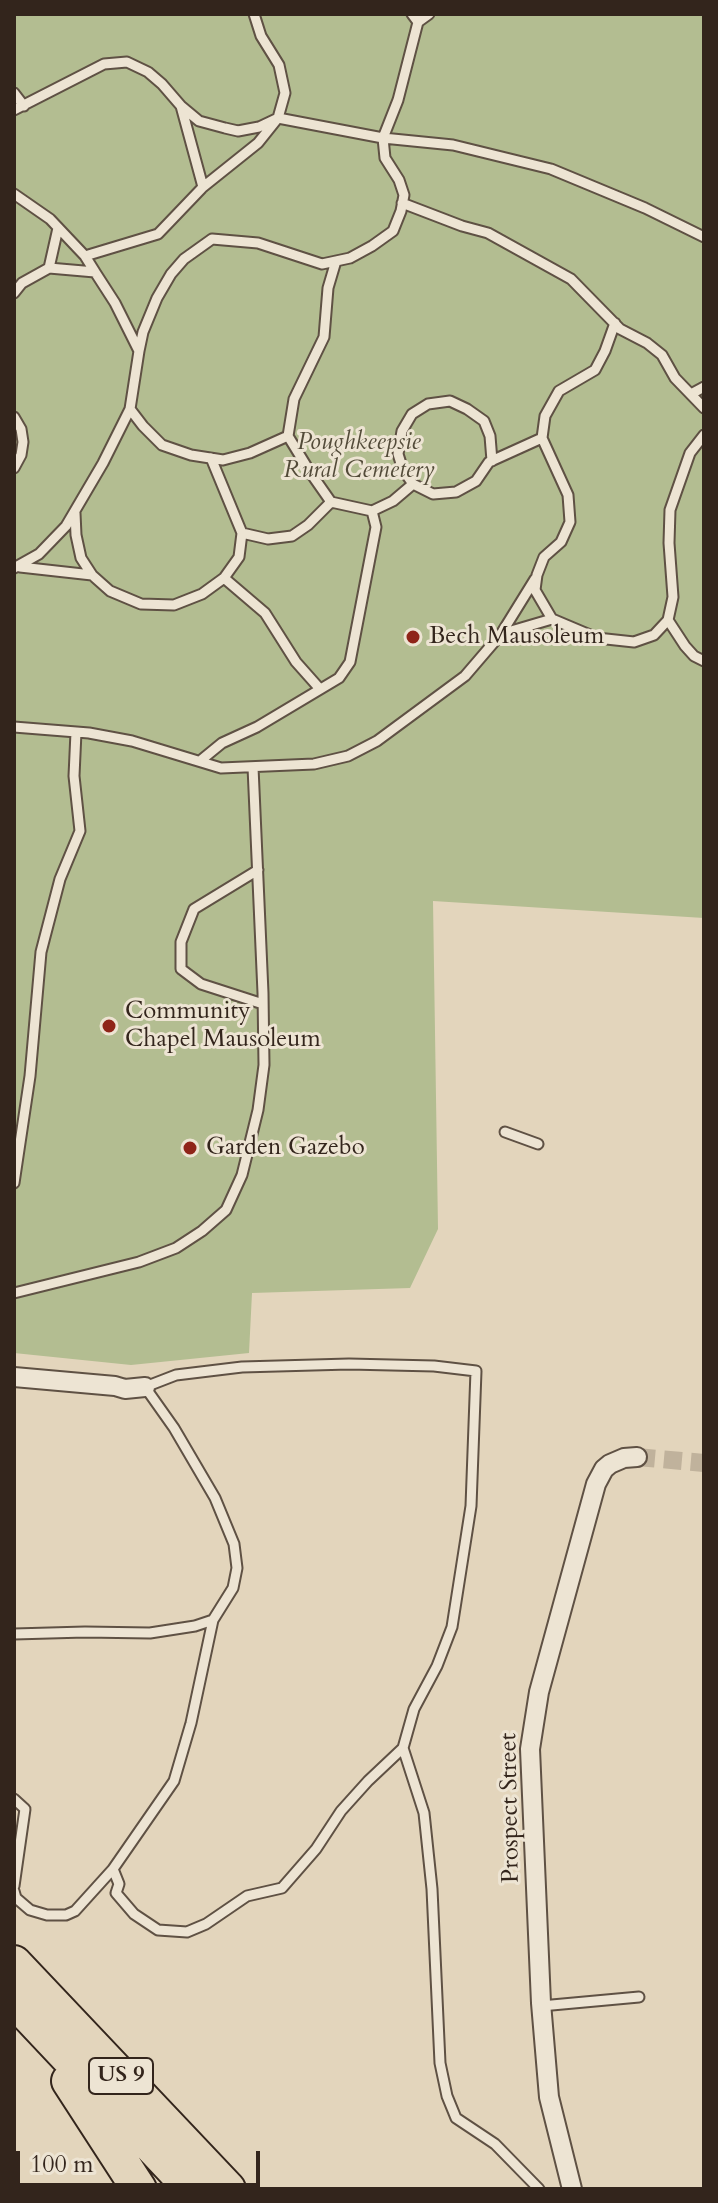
<!DOCTYPE html>
<style>
body{margin:0}
#map{position:relative;width:718px;height:2203px;overflow:hidden;background:#e3d5bc;font-family:Cardo,serif}
canvas{display:block}
.frame{position:absolute;inset:0;border:16px solid #33251c;pointer-events:none}
.scale{position:absolute;left:16px;top:2151px;width:244px;height:36px;box-sizing:border-box;border:4px solid #33251c;border-top:0;padding-left:10px;font-size:24px;line-height:28px;white-space:nowrap;color:#33251c;-webkit-text-stroke:6px #ede4d3;paint-order:stroke}
</style>
<div id="map">
<canvas width="718" height="2203"></canvas>
<div class="frame"></div>
<div class="scale">100 m</div>
</div>
<script>
const context = document.querySelector('canvas').getContext('2d');
context.lineJoin = 'round';
function fill(path, color) { context.fillStyle = color; context.fill(path, 'evenodd'); }
const shape = rows => new Path2D(rows.map(r => 'M' + r).join(''));
function stroke(path, color, width, dash) { context.strokeStyle = color; context.lineWidth = width; context.lineCap = dash ? 'butt' : 'round'; context.setLineDash(dash || []); context.stroke(path); }
function label(font, color, halo, rows, align = 'center') {
  context.font = font + ' Cardo,serif'; context.lineWidth = 6; context.setLineDash([]); context.textBaseline = 'middle'; context.strokeStyle = halo; context.fillStyle = color; for (const [text, x, y, turn = 0] of rows) {
    context.save(); context.translate(x, y); context.rotate((+turn || 0) * Math.PI / 180); context.textAlign = isNaN(turn) ? turn : align; if (halo) context.strokeText(text, 0, 0); context.fillText(text, 0, 0); context.restore();
  }
}
fill(shape([
 [14,14,704,14,704,918,433,901,438,1229,410,1288,252,1293,249,1353,131,1365,14,1353]
]), '#b3bd91');
stroke(shape([
 [637,1457,704,1463]
]), '#c0b29c', 18, [18, 9]);
const service = shape([
 [418,22,429,14],
 [14,93,24,106],
 [181,106,199,121,225,128,238,131,259,127,278,118,383,138,453,145,551,169,645,208,704,237],
 [14,110,104,64,127,62,148,72,162,84,181,106,203,187],
 [14,194,50,219,85,256],
 [402,203,462,226,488,233,571,279,620,329,647,343,662,355,675,378,704,408],
 [336,261,328,288,324,337,294,399,288,436,310,472,331,502,372,511,393,501,413,484,433,494,456,492,476,481,489,462,542,438],
 [49,268,58,228],
 [95,272,115,303,139,351],
 [14,293,22,283,49,268,95,272,85,256,158,234,203,187,258,143,278,118,285,93,279,65,261,36,254,14],
 [691,394,704,387],
 [130,409,143,426,162,445,191,455,223,460,250,453,288,436],
 [14,417,21,429,23,442,21,455,14,468],
 [413,484,403,470,398,454,402,431,412,414,428,404,450,401,467,409,484,421,490,436,492,461],
 [75,513,76,535,81,558,92,575,110,591,141,604,174,605,202,594,224,578,239,557,242,533,211,458],
 [242,533,268,539,292,536,308,525,331,502],
 [20,567,92,575],
 [14,568,39,554,66,526,103,463,130,409,139,351,143,332,157,298,171,274,184,259,212,239,258,243,322,264,350,258,372,246,393,231,401,211,404,195,399,180,385,158,383,138,398,100,418,22,412,14],
 [224,578,265,613,296,662,320,689],
 [552,619,535,590,537,575,544,557,561,542,570,522,568,495,542,438,545,416,559,391,595,370,605,351,615,323],
 [668,620,685,646,694,656,704,661],
 [501,634,535,579],
 [14,727,89,733,132,741,221,768,314,764,348,756,377,741,465,676,501,634,552,619,597,638,634,642,654,635,668,620,673,597,669,543,670,510,690,453,704,435],
 [200,761,222,743,257,727,339,678,350,662,376,527,372,511],
 [258,870,194,909,181,942,181,969,201,984,263,1004],
 [505,1132,538,1144],
 [14,1183,30,1076,41,952,60,879,80,831,74,776,76,732],
 [14,1293,139,1262,176,1248,202,1231,226,1210,242,1175,258,1110,264,1065,263,993,253,767],
 [213,1620,191,1723,174,1781,113,1869,119,1884,116,1893,134,1914,158,1930,187,1932,206,1924,247,1896,282,1888,316,1849,341,1811,368,1781,403,1748],
 [14,1634,85,1632,150,1633,195,1626,213,1620,233,1588,237,1568,234,1544,215,1498,174,1428,145,1387,176,1375,242,1367,349,1364,434,1366,476,1371,471,1506,452,1627,437,1666,414,1709,403,1748,424,1813,432,1889,440,2063,447,2096,456,2118,495,2144,539,2189],
 [14,1799,25,1809,14,1886],
 [14,1891,16,1898,30,1910,47,1915,66,1915,75,1911,113,1869],
 [541,2006,639,1997]
]);
const minor = shape([
 [14,1377,115,1386,125,1389,145,1387],
 [572,2189,549,2097,541,2003,530,1749,539,1692,596,1484,604,1469,610,1464,624,1458,637,1457]
]);
const motorway = shape([
 [14,1963,228,2189],
 [14,2000,192,2189],
 [69,2081,139,2189]
]);
stroke(service, '#5f5144', 13);
stroke(minor, '#5f5144', 22);
stroke(motorway, '#33251c', 38);
stroke(service, '#ede4d3', 9);
stroke(minor, '#ede4d3', 18);
stroke(motorway, '#e3d5bc', 34);
for (const [x, y, r, color] of [
 [413,637,8,"#8f2418"],
 [109,1026,8,"#8f2418"],
 [190,1148,8,"#8f2418"]
]) { const dot = new Path2D(); dot.arc(x, y, r, 0, 2 * Math.PI); context.fillStyle = color; context.fill(dot); stroke(dot, '#ede4d3', 3); }
for (const [x, y, w] of [
 [121,2076,64]
]) { const box = new Path2D(); box.roundRect(x - w / 2, y - 18, w, 36, 6); context.fillStyle = '#ede4d3'; context.fill(box); stroke(box, '#33251c', 2); }
label('bold 22px', '#33251c', null, [
 ["US 9",121,2076]
]);
label('italic 24px', '#534b39', '#ede4d3', [
 ["Poughkeepsie",359,443],
 ["Rural Cemetery",359,471]
]);
label('24px', '#33251c', '#ede4d3', [
 ["Bech Mausoleum",429,637],
 ["Community",125,1012],
 ["Chapel Mausoleum",125,1040],
 ["Garden Gazebo",206,1148]
], 'left');
label('24px', '#33251c', '#ede4d3', [
 ["Prospect Street",511,1808,-91]
]);
</script>
